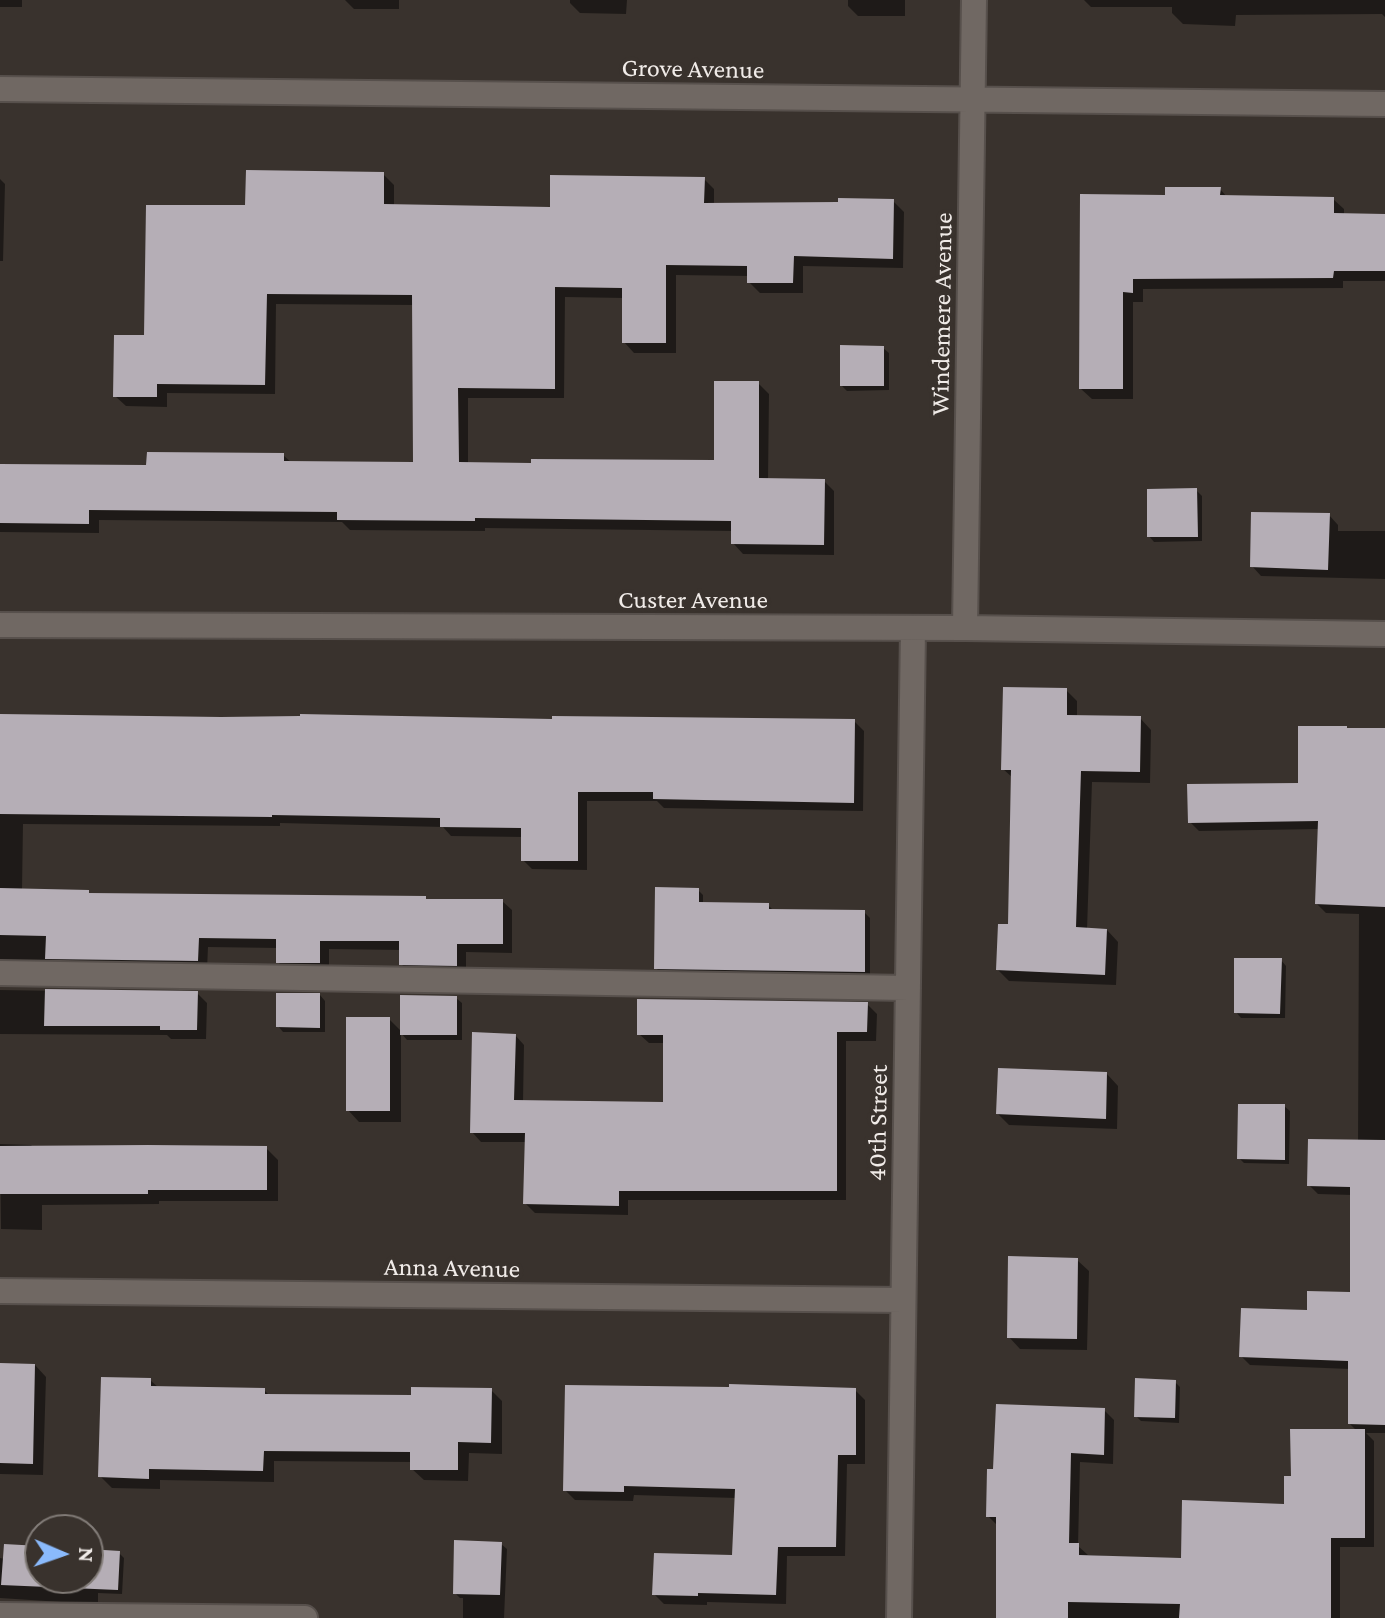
<!DOCTYPE html>
<style>
body{margin:0}
#map{position:relative;width:1385px;height:1618px;overflow:hidden;background:#39322d;font-family:"Crimson Pro",serif}
canvas{display:block}
.north{position:absolute;left:24px;top:1514px;width:80px;height:80px;box-sizing:border-box;background:#39322d;border:2px solid #827c78;border-radius:50%;rotate:92deg;font-size:22px;font-weight:700;line-height:32px;text-align:center;color:#f0ebe8}
.north::after{content:'';display:block;margin:auto;width:28px;height:36px;background:#8abafc;clip-path:polygon(50% 0,100% 100%,50% 72%,0 100%)}
</style>
<div id="map">
<canvas width="1385" height="1618"></canvas>
<div class="north">N</div>
</div>
<script>
const context = document.querySelector('canvas').getContext('2d');
context.lineJoin = 'round';
function fill(path, color) { context.fillStyle = color; context.fill(path, 'evenodd'); }
const shape = rows => new Path2D(rows.map(r => 'M' + r).join(''));
function stroke(path, color, width, dash) { context.strokeStyle = color; context.lineWidth = width; context.lineCap = dash ? 'butt' : 'round'; context.setLineDash(dash || []); context.stroke(path); }
function label(font, color, halo, rows, align = 'center') {
  context.font = font + ' "Crimson Pro",serif'; context.lineWidth = 8; context.setLineDash([]); context.textBaseline = 'middle'; context.strokeStyle = halo; context.fillStyle = color; for (const [text, x, y, turn = 0] of rows) {
    context.save(); context.translate(x, y); context.rotate((+turn || 0) * Math.PI / 180); context.textAlign = isNaN(turn) ? turn : align; if (halo) context.strokeText(text, 0, 0); context.fillText(text, 0, 0); context.restore();
  }
}
fill(shape([
 [0,0,22,0,22,7,0,7],
 [345,0,399,0,399,9,354,9],
 [570,0,627,0,626,14,580,13,570,3],
 [848,0,905,0,905,16,858,16,848,6],
 [1084,0,1385,0,1385,17,1382,14,1236,15,1235,26,1183,24,1172,13,1172,7,1091,7],
 [383,174,394,185,394,207,552,209,704,179,714,189,714,205,893,201,904,212,903,268,803,266,803,293,760,293,749,282,749,276,676,275,676,353,634,353,624,342,624,298,565,297,564,398,468,398,468,465,716,462,758,383,769,394,768,480,824,481,834,491,834,555,743,554,733,543,733,531,485,528,485,531,350,530,342,522,99,520,99,533,0,532,0,466,148,467,283,455,292,463,415,464,414,305,276,304,275,394,167,393,167,407,126,406,115,396,146,337,247,207],
 [0,179,5,184,3,261,0,261],
 [1220,189,1227,197,1333,199,1344,209,1344,215,1385,216,1385,281,1343,281,1343,288,1143,289,1143,302,1133,302,1133,399,1092,399,1081,389,1082,196,1167,197],
 [883,348,889,353,889,390,847,391,842,386],
 [1196,490,1202,496,1202,541,1154,542,1149,536],
 [1329,515,1338,525,1338,531,1385,531,1385,579,1261,576,1252,566],
 [1066,690,1077,701,1077,717,1140,718,1151,730,1150,783,1092,782,1087,930,1107,930,1118,942,1116,985,1009,981,998,970,1010,926,1013,778,1003,769],
 [0,716,554,721,854,721,864,731,863,811,664,808,657,801,587,801,587,870,532,869,523,860,523,837,451,836,443,827,280,823,280,826,23,824,22,890,88,892,91,895,425,898,428,901,502,901,512,910,512,953,466,952,466,974,411,973,401,964,401,950,329,949,329,972,287,971,278,962,278,948,208,947,207,970,0,971],
 [1347,728,1349,730,1385,730,1385,1433,1366,1433,1374,1441,1374,1547,1340,1547,1340,1618,997,1618,998,1526,988,1516,995,1471,1104,1410,1114,1420,1113,1464,1080,1462,1078,1546,1088,1555,1183,1560,1286,1506,1293,1478,1357,1431,1350,1424,1350,1369,1250,1365,1241,1356,1309,1312,1352,1294,1352,1195,1318,1194,1309,1185,1358,1142,1359,914,1326,913,1317,904,1320,829,1199,831,1190,822,1300,785],
 [698,890,703,895,703,904,768,905,773,910,864,912,870,918,870,977,661,973,656,968],
 [1281,960,1286,966,1285,1018,1241,1018,1236,1012],
 [0,990,197,993,207,1003,206,1039,171,1039,167,1035,0,1034],
 [320,995,325,1001,325,1032,283,1032,278,1026],
 [456,998,462,1003,462,1040,407,1040,401,1033,401,1122,359,1122,348,1110,389,1019,402,1032],
 [867,1004,877,1014,876,1041,846,1041,846,1200,628,1200,628,1215,535,1213,525,1203,527,1142,481,1142,472,1132,515,1035,524,1045,523,1102,665,1104,665,1043,649,1043,639,1034],
 [1107,1074,1118,1086,1117,1129,1009,1125,998,1114],
 [1284,1106,1290,1111,1289,1164,1244,1163,1239,1158],
 [0,1144,31,1145,34,1148,266,1148,278,1160,278,1201,159,1201,159,1204,42,1205,42,1230,1,1229],
 [1077,1260,1089,1271,1087,1350,1020,1349,1009,1337],
 [0,1365,35,1365,46,1377,43,1475,0,1474],
 [150,1380,159,1388,264,1390,270,1396,413,1397,491,1390,502,1401,502,1454,469,1453,468,1481,424,1480,412,1469,412,1462,274,1461,274,1482,160,1480,160,1489,112,1488,101,1477],
 [1175,1382,1180,1387,1179,1423,1141,1421,1136,1416],
 [855,1390,865,1400,865,1464,847,1464,845,1556,787,1556,786,1604,707,1602,707,1605,664,1604,654,1594,734,1557,736,1498,634,1495,633,1501,575,1500,565,1490],
 [501,1544,507,1549,504,1618,463,1618,463,1598,460,1598,455,1593],
 [40,1548,40,1578,88,1578,88,1551,119,1553,124,1558,122,1594,98,1593,98,1605,64,1605,61,1602,0,1598,0,1558,5,1559]
]), '#0007');
fill(shape([
 [246,170,384,172,384,204,550,207,550,175,705,177,704,203,838,202,838,198,894,199,893,259,794,256,793,283,747,283,747,266,666,265,666,343,622,343,622,288,555,287,555,389,458,388,459,462,531,463,531,459,714,460,714,381,759,381,759,478,825,479,824,545,731,544,731,521,475,518,475,521,337,520,337,512,89,510,89,524,0,523,0,464,146,465,147,452,284,453,284,461,413,462,412,295,267,294,265,385,157,384,157,397,113,397,114,335,144,335,146,205,245,205],
 [1165,187,1221,187,1220,195,1334,197,1334,213,1385,214,1385,271,1334,271,1333,278,1133,279,1133,293,1123,292,1123,389,1079,389,1080,194,1165,195],
 [840,345,884,346,884,386,840,386],
 [1197,488,1198,537,1147,537,1147,489],
 [1251,512,1330,513,1328,570,1250,567],
 [1003,687,1067,688,1067,715,1141,716,1140,772,1081,771,1076,927,1107,929,1105,975,996,970,998,924,1008,924,1011,770,1001,770],
 [0,714,221,717,300,716,300,714,552,719,552,716,855,719,854,803,653,799,653,792,578,792,578,861,521,861,521,828,440,827,440,818,272,815,272,817,0,814],
 [1298,726,1347,726,1347,728,1385,728,1385,907,1315,904,1318,821,1188,823,1187,784,1298,783],
 [655,887,699,888,699,902,769,903,769,909,865,910,865,972,654,969],
 [0,888,89,890,89,893,426,896,426,899,503,899,503,944,457,944,457,966,399,965,399,941,320,941,320,963,276,963,276,939,199,938,198,961,45,959,46,936,0,935],
 [1234,958,1282,958,1280,1014,1234,1013],
 [45,989,198,991,197,1030,160,1030,160,1026,44,1026],
 [276,993,320,993,320,1028,276,1027],
 [400,995,457,996,457,1035,400,1035],
 [637,999,868,1002,867,1032,837,1032,837,1191,619,1191,619,1206,523,1204,525,1133,470,1133,472,1032,516,1034,514,1100,663,1102,663,1035,637,1035],
 [346,1017,390,1017,390,1111,346,1111],
 [998,1068,1107,1072,1106,1119,996,1114],
 [1238,1104,1285,1104,1285,1160,1237,1159],
 [1308,1139,1385,1140,1385,1425,1348,1424,1348,1361,1239,1357,1241,1308,1307,1310,1307,1291,1350,1292,1350,1187,1307,1186],
 [148,1145,267,1146,267,1190,148,1190,148,1194,0,1194,0,1146],
 [1008,1256,1078,1258,1077,1339,1007,1338],
 [0,1363,35,1364,33,1464,0,1463],
 [101,1377,151,1378,151,1386,265,1388,265,1394,411,1395,411,1387,492,1388,491,1443,458,1442,458,1470,410,1470,410,1452,264,1451,263,1471,149,1469,149,1479,98,1477],
 [1135,1378,1176,1380,1175,1418,1134,1417],
 [729,1384,856,1388,856,1455,838,1455,836,1547,778,1547,776,1595,698,1593,698,1596,652,1595,654,1553,732,1555,735,1489,624,1486,624,1492,563,1491,565,1385,729,1387],
 [996,1404,1105,1408,1104,1455,1071,1453,1069,1543,1079,1543,1079,1555,1181,1558,1182,1500,1284,1504,1284,1476,1291,1476,1290,1429,1365,1429,1365,1538,1331,1538,1331,1618,1179,1618,1180,1604,1068,1602,1068,1618,996,1618,996,1517,986,1517,987,1469,993,1469],
 [454,1540,502,1542,500,1595,453,1594],
 [4,1544,40,1546,40,1578,88,1578,88,1549,120,1551,118,1590,1,1585]
]), '#b5aeb6');
const minor = shape([
 [0,89,1385,104],
 [0,625,965,628,1385,634],
 [965,628,974,0],
 [0,973,908,988],
 [0,1291,903,1300],
 [0,1615,305,1618],
 [899,1618,913,629]
]);
stroke(minor, '#57504c', 28);
stroke(minor, '#706863', 24);
label('26px', '#f0ebe8', '#39322d', [
 ["Grove Avenue",693,69,1],
 ["Windemere Avenue",942,314,-89],
 ["Custer Avenue",693,600],
 ["40th Street",878,1123,-89],
 ["Anna Avenue",452,1268,1]
]);
</script>
